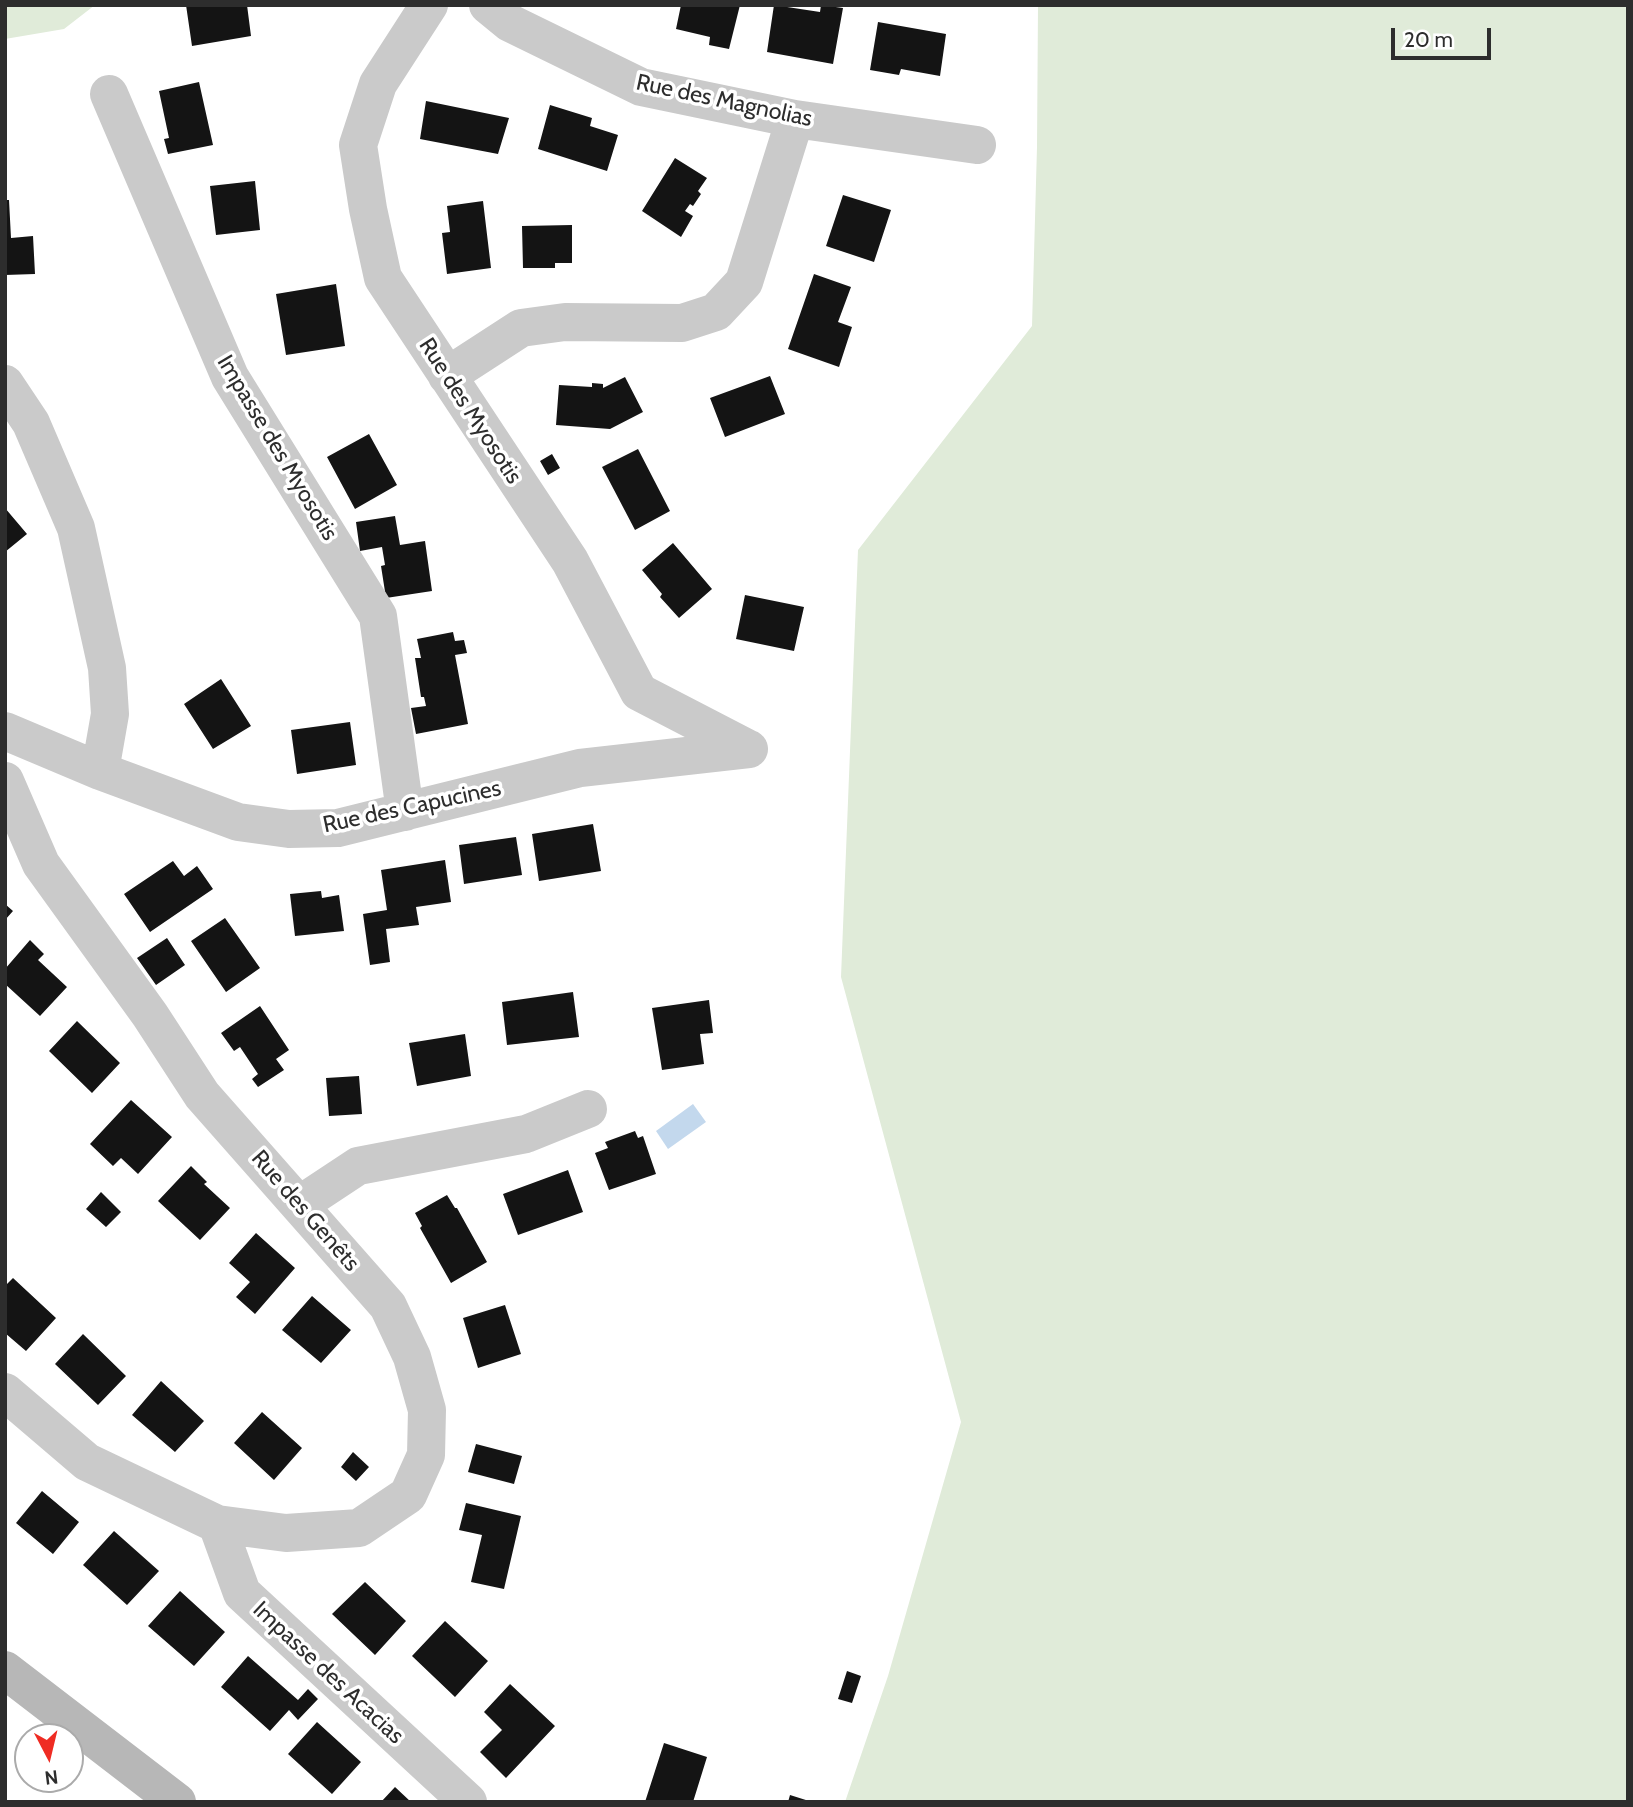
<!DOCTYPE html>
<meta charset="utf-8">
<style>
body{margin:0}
#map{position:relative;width:1633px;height:1807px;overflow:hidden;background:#fff;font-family:Cabin,sans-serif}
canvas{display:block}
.frame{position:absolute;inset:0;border:7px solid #2d2d2d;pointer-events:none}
.north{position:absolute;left:14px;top:1723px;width:70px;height:70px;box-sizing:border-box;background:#fff;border:2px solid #ababab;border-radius:50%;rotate:173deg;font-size:19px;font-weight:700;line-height:28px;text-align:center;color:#2d2d2d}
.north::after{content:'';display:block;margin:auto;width:24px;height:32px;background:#ef2c23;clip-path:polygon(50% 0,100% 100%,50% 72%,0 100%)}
.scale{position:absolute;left:1391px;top:28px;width:100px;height:32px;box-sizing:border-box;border:4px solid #2d2d2d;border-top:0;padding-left:9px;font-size:21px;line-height:24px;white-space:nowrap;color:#2d2d2d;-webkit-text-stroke:5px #fff;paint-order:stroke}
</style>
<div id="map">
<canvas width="1633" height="1807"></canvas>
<div class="frame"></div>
<div class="north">N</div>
<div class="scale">20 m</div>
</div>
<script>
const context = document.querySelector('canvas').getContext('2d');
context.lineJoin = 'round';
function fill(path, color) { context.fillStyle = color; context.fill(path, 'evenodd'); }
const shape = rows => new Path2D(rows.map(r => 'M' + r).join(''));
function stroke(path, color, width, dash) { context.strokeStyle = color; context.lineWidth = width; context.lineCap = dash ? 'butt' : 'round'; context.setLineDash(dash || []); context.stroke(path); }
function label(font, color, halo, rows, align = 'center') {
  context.font = font + ' Cabin,sans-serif'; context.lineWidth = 7; context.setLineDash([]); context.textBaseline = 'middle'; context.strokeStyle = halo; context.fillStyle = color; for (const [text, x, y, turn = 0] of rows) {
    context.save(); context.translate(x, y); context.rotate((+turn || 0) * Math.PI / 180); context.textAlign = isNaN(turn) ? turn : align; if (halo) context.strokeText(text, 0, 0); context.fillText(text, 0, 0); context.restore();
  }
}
fill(shape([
 [5,5,95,5,64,29,5,39],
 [1038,5,1628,5,1628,1802,845,1802,888,1676,961,1422,841,977,858,550,1032,326,1037,147]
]), '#e0ebd9');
fill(shape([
 [693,1104,706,1122,668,1149,656,1131]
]), '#c3d8ed');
fill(shape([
 [186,5,247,5,251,36,192,46],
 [681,5,740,5,729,49,709,45,710,37,676,29],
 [774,5,820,12,821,5,843,8,833,64,767,52],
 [878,22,946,34,940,76,901,69,899,75,870,70],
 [199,82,213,145,168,154,164,139,169,138,159,91],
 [426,101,509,118,498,154,420,139],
 [550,105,592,118,590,126,618,135,607,171,538,149],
 [675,158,707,178,698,191,701,194,693,206,690,204,685,211,693,216,681,237,642,211],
 [255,181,260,230,216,235,210,186],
 [843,195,891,210,874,262,826,246],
 [5,200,9,200,11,238,33,236,35,274,5,275],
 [483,201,491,268,447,274,442,233,450,232,447,206],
 [572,225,572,263,555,263,555,268,523,268,522,226],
 [814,274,851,287,838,322,852,327,839,367,788,349],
 [336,284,345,346,286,355,276,294],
 [770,376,785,414,725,437,710,398],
 [625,377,643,412,610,429,556,425,559,385,592,387,592,383,603,384,603,388],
 [369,434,397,485,355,509,327,457],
 [638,449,670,511,635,530,602,467],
 [552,454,560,468,548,475,540,461],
 [5,508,27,534,5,552],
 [395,516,400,545,425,541,432,591,386,598,381,566,385,565,382,547,360,551,356,522],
 [673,543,712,589,679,618,660,597,662,594,642,570],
 [745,595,804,607,794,651,736,639],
 [453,632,455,641,464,640,467,653,455,655,468,724,416,734,411,708,426,706,424,697,421,697,415,658,421,658,417,639],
 [221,679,251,726,213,749,184,704],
 [350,722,356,765,297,774,291,730],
 [593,824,601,871,539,881,532,834],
 [516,837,522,875,464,884,459,845],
 [445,860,451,902,416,907,419,925,386,929,390,962,370,965,363,914,387,910,381,870],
 [173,861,184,876,197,866,213,889,150,932,124,894],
 [321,891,322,898,339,895,344,931,295,936,290,894],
 [5,904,13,911,5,920],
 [225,918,260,968,226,992,191,941],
 [167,938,185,965,156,985,137,958],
 [30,940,44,954,38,960,67,987,40,1016,5,984,5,969],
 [573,992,579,1037,507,1045,502,1002],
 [709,1000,713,1033,700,1034,704,1064,662,1070,652,1008],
 [260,1006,289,1050,276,1059,284,1070,258,1087,252,1079,258,1074,240,1047,234,1051,221,1033],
 [77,1021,120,1063,92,1093,49,1051],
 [465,1034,471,1076,417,1086,409,1043],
 [359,1076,362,1114,329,1116,326,1078],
 [131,1100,172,1137,138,1174,121,1158,113,1166,90,1144],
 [635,1131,638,1138,643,1136,656,1174,609,1190,595,1153,608,1148,605,1142],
 [191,1166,207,1182,204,1184,230,1208,200,1240,158,1201],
 [568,1170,583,1212,518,1235,503,1194],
 [101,1192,121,1212,106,1227,86,1209],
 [447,1195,455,1208,457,1208,487,1262,451,1283,420,1228,422,1226,415,1213],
 [256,1233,295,1268,255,1314,236,1297,250,1282,229,1263],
 [13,1278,56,1318,26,1351,5,1333,5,1286],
 [312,1296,351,1330,321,1363,282,1330],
 [505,1305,521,1354,478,1368,463,1318],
 [83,1334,126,1376,98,1405,55,1364],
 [161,1381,204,1421,175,1452,132,1415],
 [262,1412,302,1448,274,1480,234,1443],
 [476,1444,522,1456,514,1484,468,1472],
 [353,1452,369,1467,356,1481,341,1467],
 [42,1491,79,1522,53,1554,16,1523],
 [466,1503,521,1516,504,1589,471,1582,482,1535,459,1530],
 [114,1531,159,1571,127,1605,83,1565],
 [365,1582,406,1621,375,1655,332,1614],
 [180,1591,225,1632,194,1666,148,1626],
 [445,1621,488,1661,455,1697,412,1656],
 [248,1656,298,1700,308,1689,318,1699,298,1720,289,1710,270,1731,221,1687],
 [847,1671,861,1676,852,1703,838,1699],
 [510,1684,555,1726,506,1778,480,1752,502,1730,484,1712],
 [317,1722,361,1762,332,1794,288,1754],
 [664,1743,707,1757,693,1802,645,1802],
 [395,1787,411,1802,381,1802],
 [790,1795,809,1801,809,1802,788,1802]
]), '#141414');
stroke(shape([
 [429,5,378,84,358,145,368,209,383,278,570,561,639,692,749,749],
 [488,5,510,23,641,87,795,119,977,145],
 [109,94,230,377,378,616,405,812],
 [447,376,521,328,565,322,682,323,716,312,744,282,795,119],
 [5,384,31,423,76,528,107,668,110,714,100,771],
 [5,731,100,771,238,822,289,829,338,828,580,768,749,749],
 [5,781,41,864,150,1015,202,1095,388,1306,412,1357,427,1410,426,1455,408,1495,359,1528,286,1533,217,1524,87,1462,5,1392],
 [299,1205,358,1166,526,1134,588,1109],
 [217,1524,242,1593,468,1802]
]), '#cacaca', 38);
stroke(shape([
 [5,1670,177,1802]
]), '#b7b7b7', 38);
label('23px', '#2d2d2d', '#fff', [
 ["Rue des Magnolias",724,101,12],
 ["Rue des Myosotis",470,411,57],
 ["Impasse des Myosotis",277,448,59],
 ["Rue des Capucines",412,807,-12],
 ["Rue des Genêts",305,1211,49],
 ["Impasse des Acacias",328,1673,43]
]);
</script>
